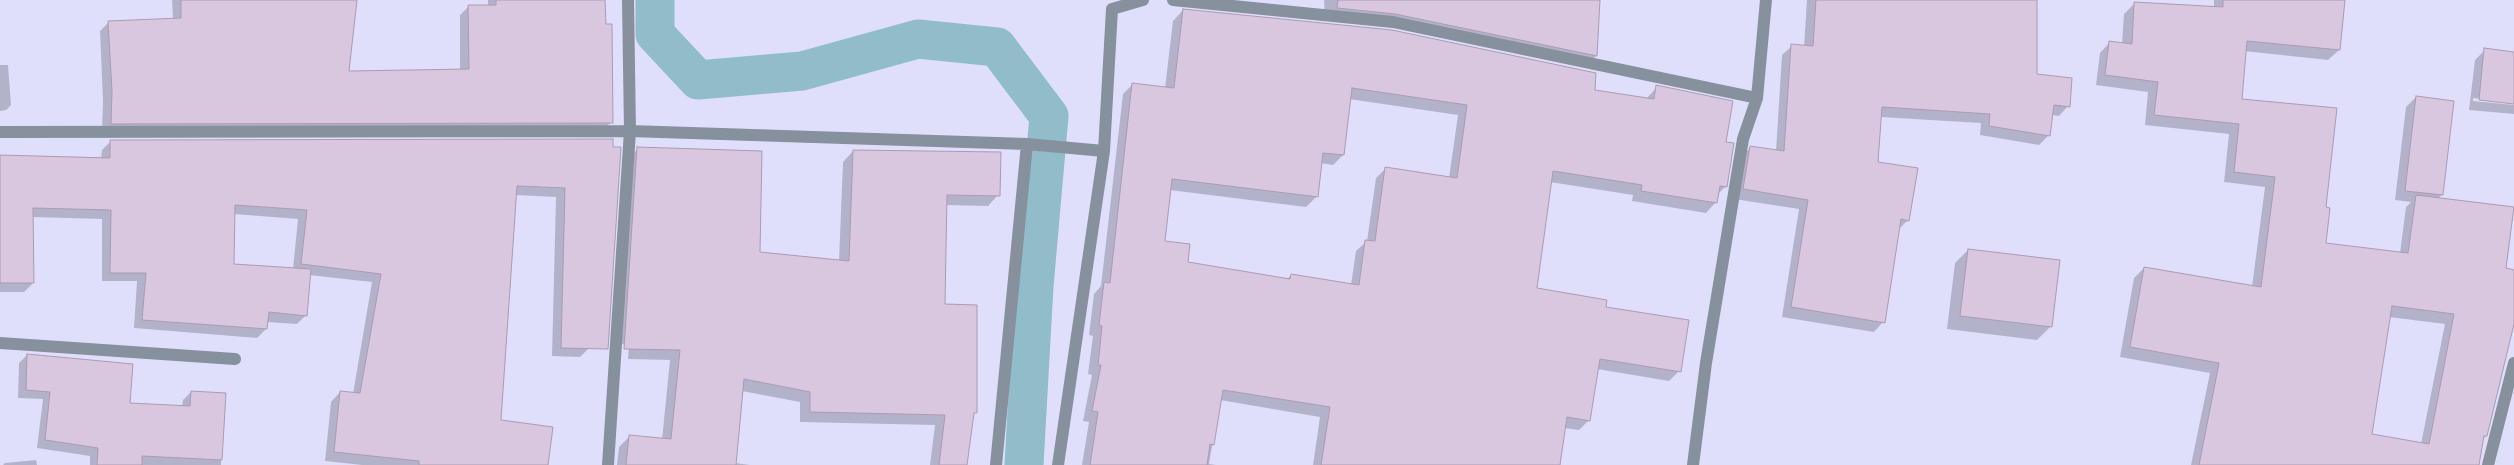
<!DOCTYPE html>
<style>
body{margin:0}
canvas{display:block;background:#dfdffc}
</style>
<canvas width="2514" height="465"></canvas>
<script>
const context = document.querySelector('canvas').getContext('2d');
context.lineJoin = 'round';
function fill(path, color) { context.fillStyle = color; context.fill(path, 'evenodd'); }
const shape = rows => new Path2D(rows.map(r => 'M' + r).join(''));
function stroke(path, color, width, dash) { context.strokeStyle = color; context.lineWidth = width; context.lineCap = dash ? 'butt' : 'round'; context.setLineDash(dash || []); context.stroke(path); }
fill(shape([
 [172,0,356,0,347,72,460,71,460,15,469,6,488,6,488,0,604,0,611,122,602,131,102,132,103,101,100,31,109,22,173,19],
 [1324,0,1599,0,1596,56,1586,66,1384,24,1325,18],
 [1807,0,2036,0,2036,75,2068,106,2059,116,2052,115,2049,135,2039,145,1980,135,1981,123,1880,117,1877,163,1908,220,1898,230,1883,322,1874,332,1782,317,1799,209,1734,199,1741,157,1751,147,1776,151,1782,55,1792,46,1804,47],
 [2214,0,2343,0,2339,50,2328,60,2244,51,2240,100,2324,209,2325,244,2400,253,2406,207,2411,202,2395,200,2406,107,2416,97,2442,195,2437,199,2505,270,2514,271,2514,321,2486,436,2483,439,2478,465,2191,465,2210,373,2120,357,2134,278,2144,268,2252,287,2265,187,2224,182,2229,134,2145,125,2148,92,2096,85,2100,53,2110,42,2122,44,2124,14,2135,3,2214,8],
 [2389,317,2445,324,2421,444,2371,435],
 [1183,10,1594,91,1646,99,1657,87,1725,143,1726,186,1718,194,1716,202,1706,213,1632,201,1633,195,1550,182,1535,289,1604,308,1679,371,1669,381,1597,369,1589,420,1579,430,1564,428,1558,465,1313,465,1320,417,1220,400,1209,464,1216,465,1082,465,1089,422,1083,421,1092,375,1088,374,1093,336,1089,335,1094,294,1101,286,1123,94,1133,84,1165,88,1173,21],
 [1349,99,1458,115,1449,178,1386,168,1376,178,1367,241,1356,251,1351,285,1291,275,1286,280,1186,263,1163,243,1170,190,1306,207,1316,197,1320,163,1333,165,1343,155],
 [2485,50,2514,53,2514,103,2473,98,2473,101,2514,105,2514,114,2469,110,2475,60],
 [0,65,8,65,11,105,6,110,0,111],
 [612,140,589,348,580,357,552,356,556,197,515,195,500,421,547,465,362,465,325,461,331,402,340,392,353,394,372,282,309,275,306,315,297,324,267,322,266,329,257,338,134,328,137,281,102,281,102,219,32,217,33,283,24,292,0,292,0,157,101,159,102,150,111,141],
 [234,214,298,219,293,269,233,265],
 [638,149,759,253,839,261,843,162,853,151,998,195,988,206,945,205,943,305,975,413,972,416,965,465,930,465,935,425,800,422,800,402,742,391,735,463,750,465,617,465,619,447,630,436,662,440,670,360,628,359,629,345,615,343,627,159],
 [1968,250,2050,327,2037,340,1947,329,1955,263],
 [27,355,129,404,182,407,183,400,191,392,221,460,221,465,90,465,90,456,37,448,43,399,18,398,19,363],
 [36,460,37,465,3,465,5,463]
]), '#0003');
stroke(shape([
 [655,0,655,34,698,80,802,71,918,39,997,47,1049,116,1034,286,1024,465]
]), '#91bcc9', 39);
const building = shape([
 [181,0,357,0,349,71,469,69,468,5,496,5,496,0,605,0,606,24,612,24,613,123,111,124,112,91,108,21,181,18,181,0],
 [1338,0,1600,0,1597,56,1395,14,1337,8,1338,0],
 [1816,0,2037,0,2037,74,2072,78,2070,107,2054,105,2050,136,1989,126,1990,114,1882,107,1878,162,1918,168,1909,221,1901,219,1885,323,1791,307,1808,200,1743,189,1750,146,1784,151,1791,44,1813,46,1816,0],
 [2223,0,2345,0,2340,50,2247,41,2242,99,2337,108,2326,207,2330,208,2326,243,2408,253,2416,195,2514,207,2506,268,2514,270,2514,324,2487,436,2484,436,2479,465,2199,465,2219,363,2130,347,2144,267,2261,287,2275,177,2234,172,2239,124,2154,115,2158,82,2105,75,2109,41,2132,44,2134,2,2223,7,2223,0],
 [2392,306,2454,314,2429,444,2372,434,2392,306],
 [1183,9,1392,30,1596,73,1595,90,1654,99,1656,85,1733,101,1726,142,1734,143,1727,187,1720,186,1717,203,1641,191,1642,185,1553,171,1537,288,1607,300,1606,307,1689,320,1681,372,1600,359,1590,421,1567,417,1560,465,1321,465,1330,407,1223,390,1214,445,1210,444,1207,465,1090,465,1098,412,1092,411,1101,365,1098,365,1102,326,1099,325,1104,282,1110,283,1132,83,1174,88,1183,9],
 [1352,88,1467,105,1457,178,1385,167,1375,241,1365,240,1359,285,1291,274,1290,279,1188,262,1190,244,1165,241,1172,179,1318,197,1323,153,1344,155,1352,88],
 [2484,48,2514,52,2514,104,2479,100,2484,48],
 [2416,96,2454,101,2443,195,2405,191,2416,96],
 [613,139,613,147,621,147,608,349,561,348,565,188,517,186,501,420,553,427,548,465,419,465,419,461,334,452,340,391,360,393,381,274,301,264,307,210,235,205,234,264,311,269,307,316,269,312,267,329,142,320,146,273,110,273,111,210,33,208,34,283,0,283,0,155,110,158,110,140,613,139],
 [637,147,762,151,760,252,849,261,853,150,1001,152,1000,196,947,195,945,304,977,305,977,413,974,413,967,465,939,465,945,415,810,412,810,392,744,379,736,465,626,465,629,435,671,439,680,350,624,349,637,147],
 [1968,249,2060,260,2052,327,1960,316,1968,249],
 [27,354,133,364,130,403,190,406,191,391,226,393,222,460,142,456,142,465,97,465,98,448,45,440,50,392,26,390,27,354]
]);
fill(building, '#d9c6df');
stroke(building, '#ac9ab2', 1);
stroke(shape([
 [1173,0,1393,22,1757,98],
 [0,132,630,131,1027,144,996,465],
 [1027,144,1104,151],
 [0,343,235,359],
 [608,465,630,131,628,0],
 [1058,465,1104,151,1112,9,1143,0],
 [1693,465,1706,363,1743,139,1757,98,1766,0],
 [2488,465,2514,363]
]), '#86919d', 12);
</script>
